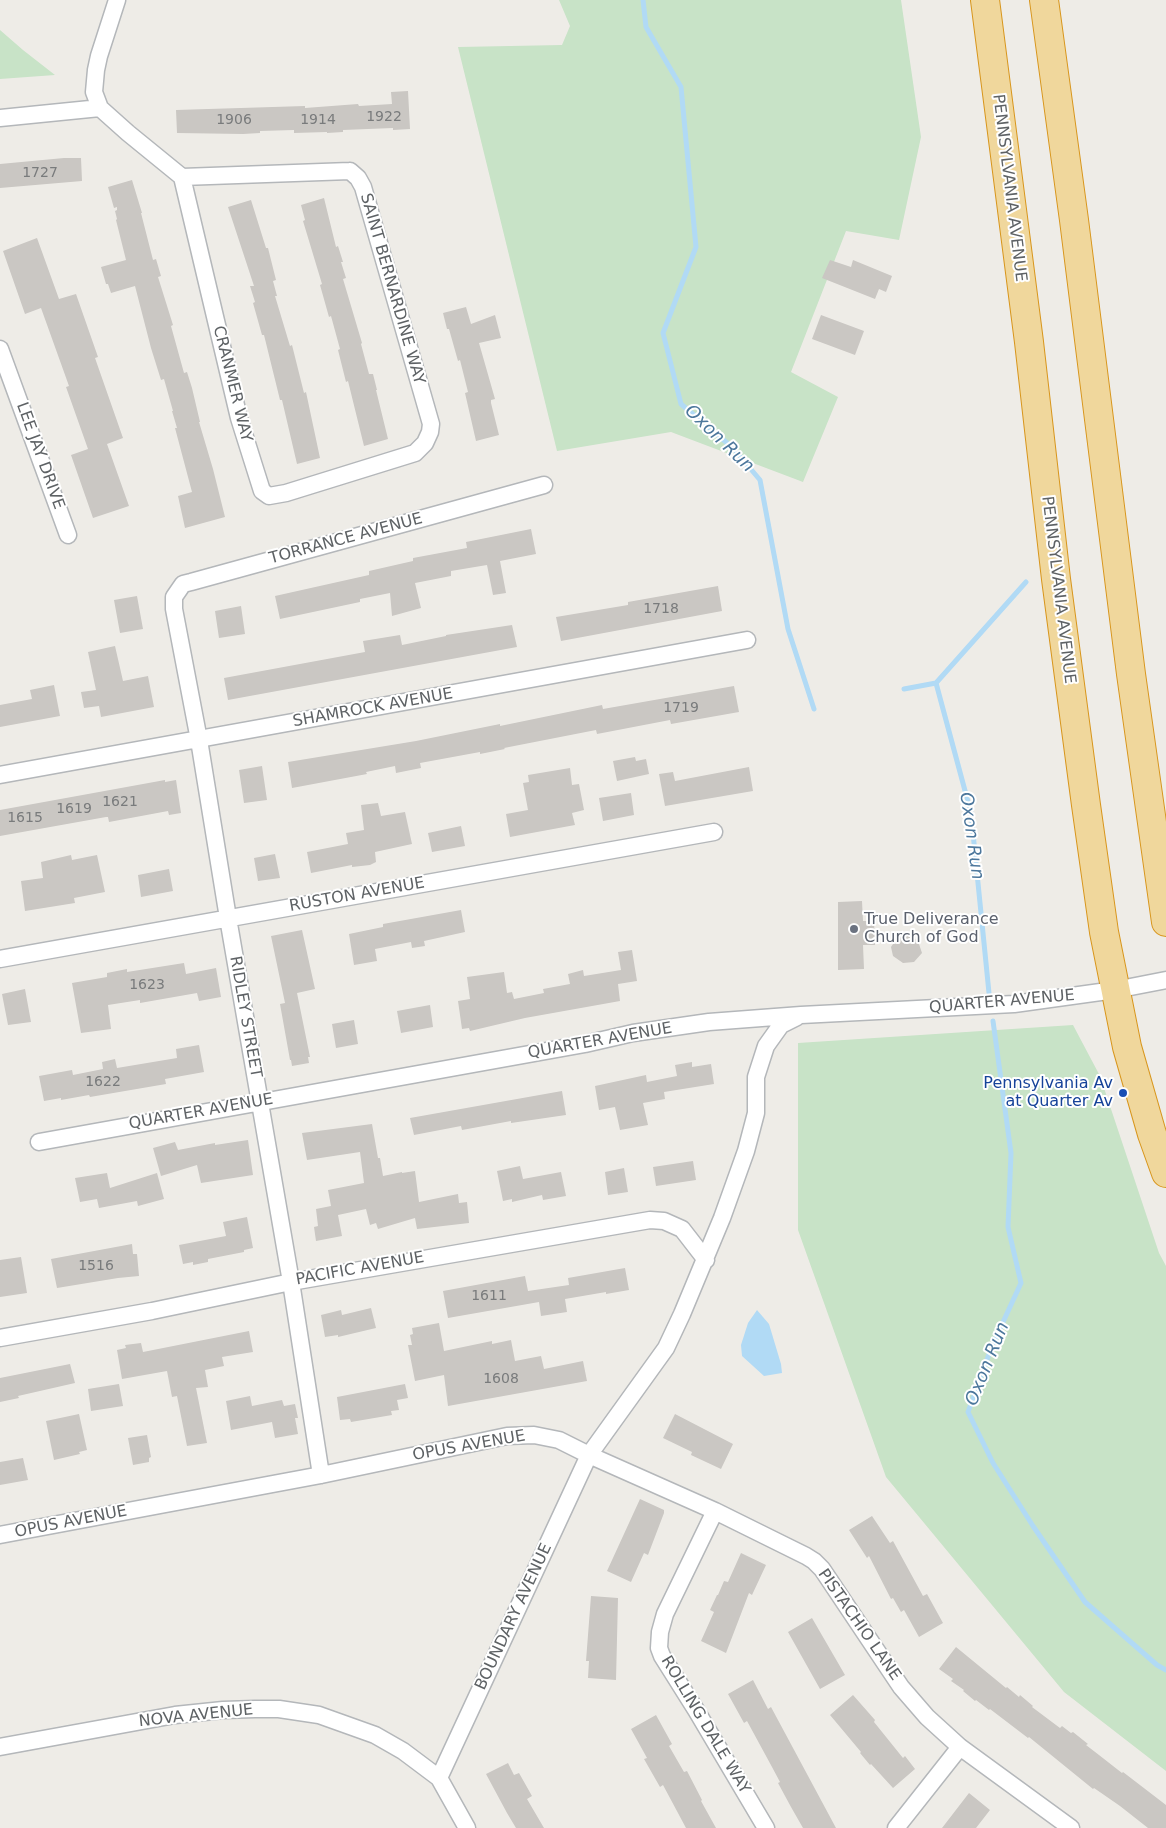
<!DOCTYPE html>
<style>
body{margin:0}
canvas{display:block;background:#eeece7}
</style>
<canvas width="1166" height="1828"></canvas>
<script>
const context = document.querySelector('canvas').getContext('2d');
context.lineJoin = 'round';
function fill(path, color) { context.fillStyle = color; context.fill(path, 'evenodd'); }
const shape = rows => new Path2D(rows.map(r => 'M' + r).join(''));
function stroke(path, color, width, dash) { context.strokeStyle = color; context.lineWidth = width; context.lineCap = dash ? 'butt' : 'round'; context.setLineDash(dash || []); context.stroke(path); }
function label(font, color, halo, rows, align = 'center') {
  context.font = font + ' "DejaVu Sans",sans-serif'; context.lineWidth = 4; context.setLineDash([]); context.textBaseline = 'middle'; context.strokeStyle = halo; context.fillStyle = color; for (const [text, x, y, turn = 0] of rows) {
    context.save(); context.translate(x, y); context.rotate((+turn || 0) * Math.PI / 180); context.textAlign = isNaN(turn) ? turn : align; if (halo) context.strokeText(text, 0, 0); context.fillText(text, 0, 0); context.restore();
  }
}
fill(shape([
 [559,0,901,0,921,137,899,240,846,231,791,372,838,397,803,482,671,432,557,451,458,47,562,45,570,26],
 [0,30,23,50,55,75,0,79],
 [1073,1025,1100,1076,1159,1253,1166,1266,1166,1771,1064,1692,886,1477,798,1230,798,1043]
]), '#c8e3c7');
fill(shape([
 [757,1310,769,1324,781,1364,782,1373,764,1376,742,1356,741,1345,748,1323]
]), '#b1daf5');
stroke(shape([
 [643,0,646,27,681,87,696,247,663,333,681,404,733,448,760,480,788,629,814,709],
 [904,689,936,683],
 [989,993,971,813,936,683,1026,582],
 [993,1021,1011,1153,1008,1227,1021,1283,992,1346,968,1412,993,1463,1033,1526,1085,1602,1157,1665,1166,1670]
]), '#b1daf5', 5);
fill(shape([
 [408,91,410,129,393,130,393,128,343,130,343,132,327,133,327,132,294,133,294,130,260,131,260,133,243,134,177,133,176,110,305,106,305,108,358,104,359,106,392,104,391,92],
 [64,158,81,158,82,181,0,188,0,164],
 [132,180,142,213,141,213,153,260,156,259,161,276,158,277,173,325,171,326,184,373,187,372,192,388,200,422,199,422,213,469,225,517,185,528,178,496,192,492,175,428,177,428,172,411,173,411,164,379,161,380,151,348,135,286,111,293,108,284,106,284,101,267,126,260,116,220,117,219,115,211,117,210,117,207,114,208,108,187],
 [324,198,336,247,338,246,343,262,341,262,346,278,343,279,362,343,361,344,369,374,373,374,377,390,376,390,388,439,364,446,348,381,346,382,338,350,340,349,331,316,329,317,320,285,322,284,303,221,305,220,301,205],
 [251,200,266,248,268,248,276,280,273,281,277,296,275,296,290,346,292,345,304,393,306,392,320,458,297,464,282,400,280,400,264,335,262,335,253,303,255,302,250,286,254,286,228,207],
 [37,238,59,299,76,294,98,357,95,358,123,438,107,444,129,506,93,518,71,455,88,449,66,387,69,386,41,308,25,314,3,251],
 [830,260,851,267,853,260,892,276,886,292,879,289,875,299,822,278],
 [466,307,471,324,495,315,501,338,479,343,495,399,491,400,491,403,499,435,476,441,465,393,468,392,460,360,458,361,449,329,447,329,443,313],
 [821,315,864,331,855,355,812,339],
 [531,529,536,554,500,561,506,593,493,595,487,565,451,571,451,576,415,583,421,608,392,616,390,593,360,599,360,602,280,619,275,596,369,575,369,571,413,561,413,558,467,548,466,542],
 [718,586,722,611,561,641,556,617,628,605,628,602],
 [137,596,143,629,120,633,114,600],
 [241,606,245,634,219,638,215,611],
 [512,625,517,647,228,700,224,678,365,652,363,641,400,635,402,645,446,636,446,635],
 [115,646,123,681,148,676,154,707,101,717,99,706,84,708,81,692,96,690,88,652],
 [54,685,60,716,0,727,0,705,32,699,30,690],
 [734,686,739,712,671,724,670,720,597,734,596,730,504,748,505,749,480,754,480,752,420,763,421,768,396,773,395,766,366,772,367,774,292,788,288,762,416,741,500,724,500,726,602,705,603,709],
 [635,757,636,761,646,759,649,774,617,781,613,761],
 [262,766,267,800,244,803,239,770],
 [749,767,753,791,665,806,659,774,673,772,675,781],
 [570,768,572,785,579,784,584,810,572,813,575,825,510,837,506,814,528,810,523,783,529,782,528,775],
 [165,780,165,782,176,780,181,813,169,815,168,811,109,822,108,817,106,817,0,836,0,810],
 [631,793,634,815,603,821,599,798],
 [378,803,381,816,405,812,412,844,375,852,376,862,370,865,352,867,352,865,311,873,307,852,348,844,346,833,364,830,361,805],
 [461,826,465,846,432,852,428,833],
 [275,854,280,878,258,881,254,858],
 [71,855,72,860,97,855,105,892,74,898,75,903,25,911,21,881,43,878,41,862],
 [169,869,173,891,141,897,138,875],
 [862,901,863,921,874,921,875,945,863,945,864,969,838,970,838,902],
 [461,910,465,932,424,941,425,946,412,948,411,942,375,949,377,961,354,965,349,934,383,927,383,924],
 [302,930,315,989,297,993,310,1057,308,1057,309,1063,292,1066,291,1060,290,1060,280,1004,285,1003,271,936],
 [911,935,918,941,922,953,914,962,903,963,893,956,891,947,897,938],
 [632,950,637,981,618,984,620,1001,525,1018,470,1031,469,1028,462,1029,458,1001,470,999,467,977,504,972,507,993,512,992,514,999,544,993,543,989,570,984,568,974,583,970,584,976,621,970,618,952],
 [184,963,186,974,216,968,221,997,199,1001,197,993,140,1003,140,1000,108,1005,111,1029,81,1033,72,983,107,977,107,973,127,969,127,972],
 [25,989,31,1022,8,1025,2,994],
 [430,1005,433,1027,401,1033,397,1011],
 [354,1020,358,1044,336,1048,332,1024],
 [199,1045,204,1072,165,1079,166,1084,90,1097,89,1095,61,1100,61,1098,44,1101,39,1076,72,1070,73,1075,103,1069,102,1062,115,1059,117,1068,177,1058,176,1049],
 [692,1062,692,1067,711,1064,714,1084,664,1092,665,1099,643,1103,648,1125,620,1130,615,1107,599,1110,595,1086,646,1075,647,1082,677,1076,675,1065],
 [562,1091,566,1115,511,1123,511,1121,462,1130,461,1126,414,1135,410,1118],
 [372,1124,378,1158,380,1158,383,1176,402,1172,402,1173,415,1171,419,1202,458,1194,459,1203,467,1202,469,1223,417,1229,415,1218,378,1229,376,1223,370,1225,366,1209,338,1215,342,1236,316,1241,314,1227,318,1226,316,1209,331,1206,328,1190,364,1183,360,1152,307,1160,302,1133],
 [248,1140,253,1175,201,1183,197,1165,161,1176,153,1148,175,1142,178,1150,215,1143,215,1145],
 [693,1161,696,1180,656,1186,653,1167],
 [520,1166,523,1179,561,1172,566,1196,543,1200,542,1195,512,1202,512,1199,503,1201,497,1171],
 [624,1168,628,1192,608,1195,605,1172],
 [107,1173,110,1188,157,1173,164,1199,138,1206,137,1201,99,1208,97,1199,80,1202,75,1178],
 [247,1217,253,1248,244,1250,244,1252,208,1259,208,1262,193,1265,193,1262,183,1264,179,1245,226,1236,223,1222],
 [132,1244,133,1254,137,1254,139,1276,118,1278,57,1288,51,1259],
 [21,1257,27,1293,0,1297,0,1260],
 [625,1268,629,1290,606,1294,606,1292,565,1299,567,1312,541,1316,539,1302,448,1318,443,1291,525,1276,528,1291,569,1285,568,1278],
 [371,1308,376,1328,338,1337,338,1335,325,1337,321,1315,341,1310,342,1315],
 [439,1323,444,1351,492,1341,492,1344,511,1340,515,1361,541,1356,544,1369,583,1361,587,1381,448,1406,444,1375,415,1381,408,1345,412,1345,410,1335,413,1334,412,1328],
 [249,1331,253,1352,222,1357,224,1366,205,1370,208,1387,196,1388,207,1443,187,1446,177,1396,172,1397,167,1371,122,1379,117,1350,126,1348,125,1345,141,1343,143,1352],
 [70,1364,75,1383,18,1396,19,1398,0,1402,0,1378],
 [119,1384,123,1406,91,1411,88,1389],
 [405,1384,408,1398,397,1400,399,1410,391,1411,392,1415,351,1422,350,1419,340,1420,337,1397],
 [250,1396,252,1406,282,1400,284,1406,295,1404,298,1418,295,1418,298,1434,275,1438,272,1422,231,1430,226,1401],
 [79,1414,87,1450,79,1452,80,1454,54,1460,46,1421],
 [675,1414,733,1444,721,1469,691,1455,692,1452,663,1438],
 [147,1435,151,1457,149,1458,149,1462,133,1465,128,1438],
 [23,1458,28,1480,0,1485,0,1462],
 [640,1499,664,1510,664,1513,648,1555,644,1553,631,1582,607,1571],
 [872,1516,890,1543,893,1541,923,1596,927,1594,943,1623,919,1637,904,1610,901,1612,893,1598,891,1599,869,1556,867,1558,849,1530],
 [741,1553,766,1565,752,1595,749,1593,726,1653,701,1641,714,1612,710,1610,717,1595,718,1595,724,1581,728,1582],
 [591,1596,618,1598,616,1680,588,1678,589,1661,586,1661],
 [812,1618,845,1675,820,1689,788,1632],
 [956,1647,1006,1688,1007,1687,1019,1697,1020,1695,1033,1706,1032,1707,1060,1728,1062,1726,1071,1733,1073,1732,1088,1744,1086,1745,1099,1755,1122,1773,1123,1772,1166,1805,1166,1828,1148,1828,1120,1806,1094,1788,1093,1789,1029,1737,1028,1738,990,1709,989,1710,976,1700,975,1701,963,1691,964,1690,951,1681,953,1679,939,1669],
 [753,1680,768,1709,771,1707,836,1828,803,1828,791,1807,778,1783,780,1782,772,1767,747,1721,744,1723,728,1694],
 [853,1695,875,1720,874,1722,903,1758,905,1756,915,1769,893,1788,871,1764,870,1765,860,1753,861,1752,830,1715],
 [656,1715,672,1744,669,1746,684,1772,687,1771,702,1800,701,1801,716,1828,686,1828,663,1785,660,1787,644,1759,647,1758,631,1729],
 [508,1763,514,1775,519,1773,532,1796,527,1799,544,1828,516,1828,507,1813,486,1774],
 [969,1793,990,1810,976,1828,942,1828]
]), '#cac7c3');
const street = shape([
 [100,108,94,92,96,70,99,56,117,0],
 [0,118,100,108,128,133,182,177],
 [350,171,358,178,363,187,431,424,430,432,425,443,415,453,286,493,269,496,262,491,239,418,182,177,350,171],
 [0,349,68,535],
 [0,775,747,640],
 [0,959,714,832],
 [39,1142,585,1044,633,1033,709,1022,801,1015,1014,1004,1115,990,1166,980],
 [0,1338,152,1311,291,1282,650,1220,664,1221,682,1229,706,1260],
 [321,1475,291,1282,228,918,199,740,174,609,174,597,183,584,191,582,544,485],
 [715,1511,665,1614,660,1632,659,1648,662,1656,696,1710,766,1828],
 [0,1535,321,1475,507,1436,534,1435,559,1440,589,1455,715,1511,806,1556,814,1561,822,1569,901,1687,927,1717,960,1747,1071,1828],
 [0,1747,175,1715,223,1710,255,1709,279,1709,319,1715,375,1735,403,1751,439,1778,467,1828],
 [439,1778,589,1455,666,1348,682,1314,722,1218,746,1151,756,1113,756,1077,766,1046,781,1025,797,1017],
 [896,1828,960,1747]
]);
const highway = shape([
 [985,0,1029,342,1056,579,1086,805,1104,932,1127,1047,1152,1134,1166,1173],
 [1044,0,1074,220,1131,674,1166,922]
]);
stroke(street, '#b4b7ba', 19);
stroke(highway, '#d8961d', 30);
stroke(street, '#fff', 16);
stroke(highway, '#f0d79c', 28);
for (const [x, y, r, color] of [
 [854,929,5,"#6b7280"],
 [1123,1093,5,"#1a4fb4"]
]) { const dot = new Path2D(); dot.arc(x, y, r, 0, 2 * Math.PI); context.fillStyle = color; context.fill(dot); stroke(dot, '#fff', 2); }
label('14px', '#797b7c', null, [
 ["1922",384,117],
 ["1906",234,120],
 ["1914",318,120],
 ["1727",40,173],
 ["1718",661,609],
 ["1719",681,708],
 ["1621",120,802],
 ["1619",74,809],
 ["1615",25,818],
 ["1623",147,985],
 ["1622",103,1082],
 ["1516",96,1266],
 ["1611",489,1296],
 ["1608",501,1379]
]);
label('16px', '#5e6265', '#fff', [
 ["PENNSYLVANIA AVENUE",1009,188,83],
 ["SAINT BERNARDINE WAY",392,289,74],
 ["CRANMER WAY",232,384,76],
 ["LEE JAY DRIVE",40,456,70],
 ["TORRANCE AVENUE",346,539,-15],
 ["PENNSYLVANIA AVENUE",1058,590,83],
 ["SHAMROCK AVENUE",373,708,-10],
 ["RUSTON AVENUE",357,895,-10],
 ["QUARTER AVENUE",1002,1002,-5],
 ["RIDLEY STREET",245,1017,80],
 ["QUARTER AVENUE",600,1041,-10],
 ["QUARTER AVENUE",201,1112,-10],
 ["PACIFIC AVENUE",360,1269,-10],
 ["OPUS AVENUE",469,1446,-10],
 ["OPUS AVENUE",71,1522,-11],
 ["BOUNDARY AVENUE",514,1617,-65],
 ["PISTACHIO LANE",859,1625,55],
 ["NOVA AVENUE",196,1716,-6],
 ["ROLLING DALE WAY",705,1725,59]
]);
label('16px', '#5b616d', '#fff', [
 ["True Deliverance",864,920],
 ["Church of God",864,938]
], 'left');
label('16px', '#164399', '#fff', [
 ["Pennsylvania Av",1113,1084],
 ["at Quarter Av",1113,1102]
], 'right');
label('italic 18px', '#4c779c', '#fff', [
 ["Oxon Run",719,439,44],
 ["Oxon Run",971,836,82],
 ["Oxon Run",988,1364,-68]
]);
</script>
